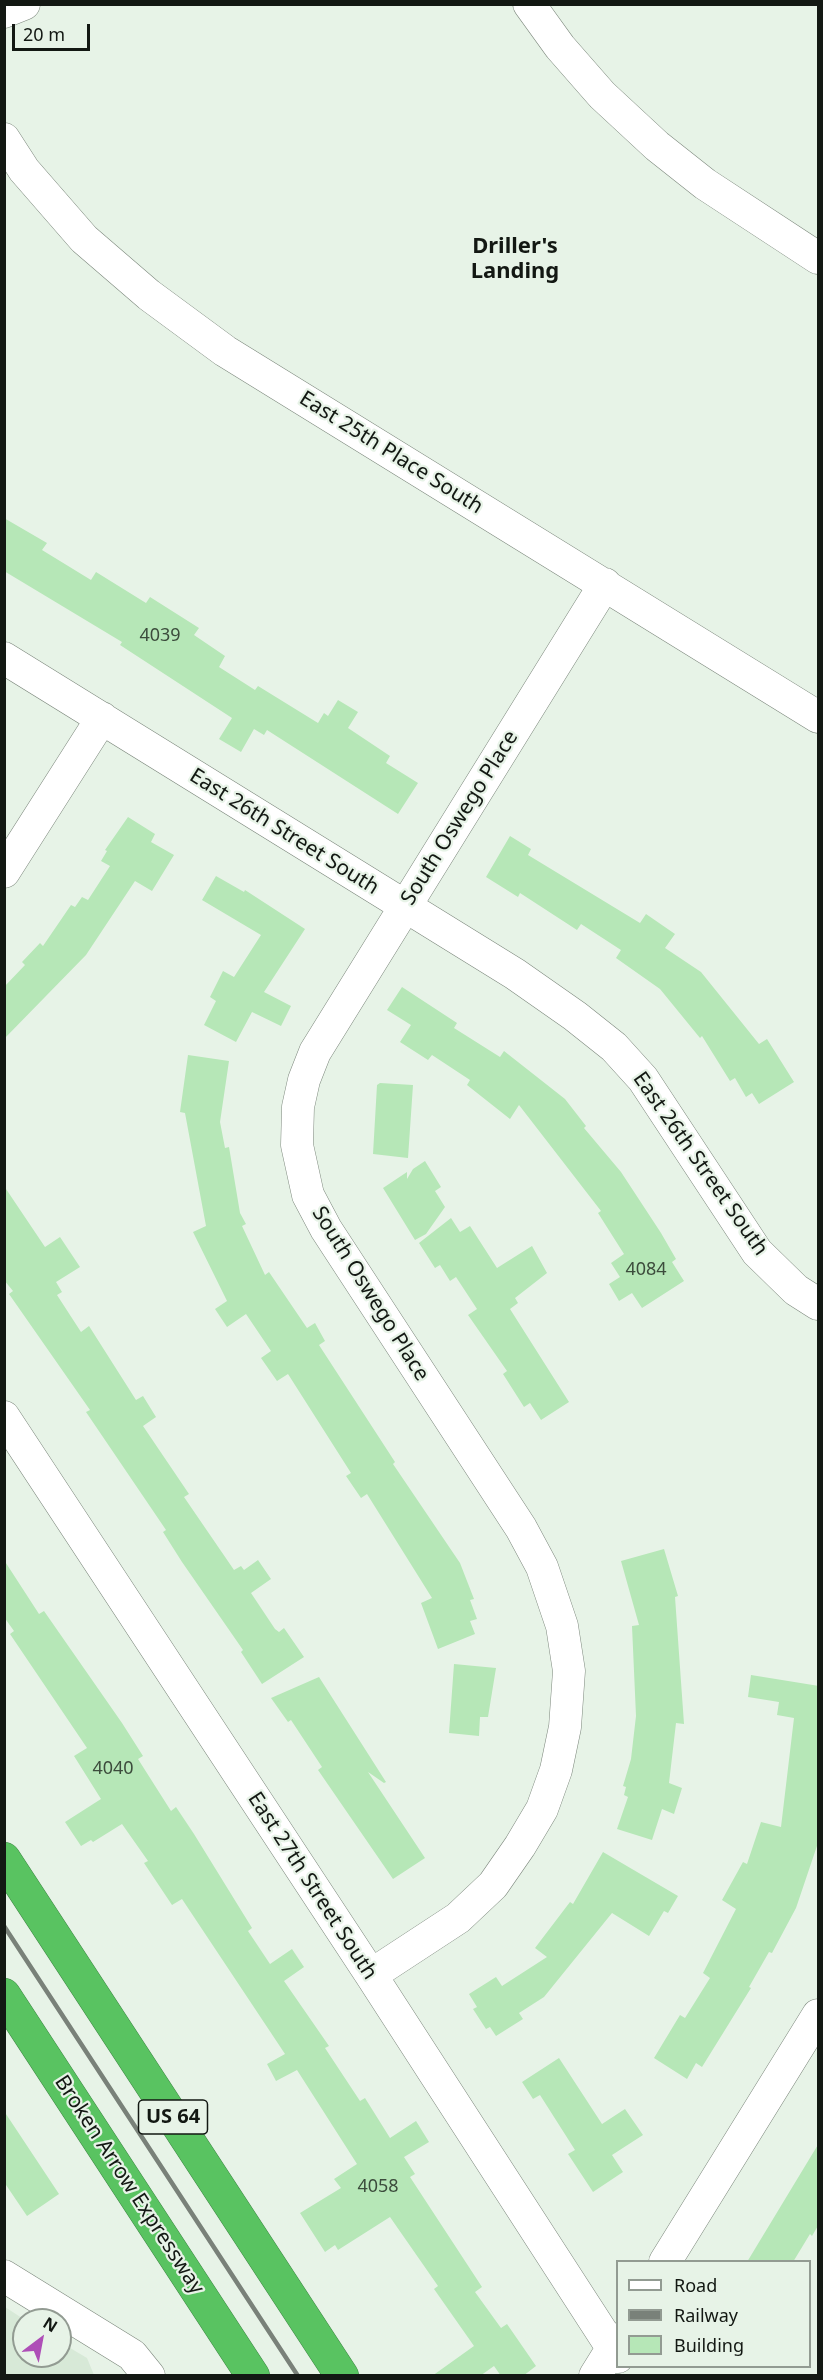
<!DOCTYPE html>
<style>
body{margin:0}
#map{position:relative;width:823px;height:2380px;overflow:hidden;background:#e7f3e7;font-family:"Noto Sans",sans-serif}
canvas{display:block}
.frame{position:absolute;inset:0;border:6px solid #131813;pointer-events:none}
.legend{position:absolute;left:616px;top:2260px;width:195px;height:108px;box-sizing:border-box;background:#e7f3e7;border:2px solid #929b92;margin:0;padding:8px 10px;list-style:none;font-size:18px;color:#131813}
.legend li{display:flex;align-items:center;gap:12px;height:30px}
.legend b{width:30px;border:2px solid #929b92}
.north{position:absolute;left:12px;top:2308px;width:60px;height:60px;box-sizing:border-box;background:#e7f3e7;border:2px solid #929b92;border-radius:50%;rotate:32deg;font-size:16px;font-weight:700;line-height:24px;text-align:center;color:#131813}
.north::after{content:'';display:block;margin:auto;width:21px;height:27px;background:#ae4eb7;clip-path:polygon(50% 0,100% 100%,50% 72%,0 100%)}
.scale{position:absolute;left:12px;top:24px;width:78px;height:27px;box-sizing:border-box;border:3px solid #131813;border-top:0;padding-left:8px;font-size:18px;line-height:21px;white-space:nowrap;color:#131813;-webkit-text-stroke:4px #e7f3e7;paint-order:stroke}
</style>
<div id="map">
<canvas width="823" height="2380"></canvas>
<div class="frame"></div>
<ul class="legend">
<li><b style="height:8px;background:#fff"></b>Road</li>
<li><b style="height:8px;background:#798179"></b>Railway</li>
<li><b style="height:16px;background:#b6e7b7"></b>Building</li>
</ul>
<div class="north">N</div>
<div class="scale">20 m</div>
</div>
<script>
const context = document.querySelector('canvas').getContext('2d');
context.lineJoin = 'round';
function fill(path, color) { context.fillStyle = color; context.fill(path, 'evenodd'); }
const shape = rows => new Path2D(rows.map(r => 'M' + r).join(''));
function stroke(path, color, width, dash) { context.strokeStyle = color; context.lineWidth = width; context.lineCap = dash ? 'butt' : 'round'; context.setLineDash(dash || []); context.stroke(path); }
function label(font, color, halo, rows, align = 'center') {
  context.font = font + ' "Noto Sans",sans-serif'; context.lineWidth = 4.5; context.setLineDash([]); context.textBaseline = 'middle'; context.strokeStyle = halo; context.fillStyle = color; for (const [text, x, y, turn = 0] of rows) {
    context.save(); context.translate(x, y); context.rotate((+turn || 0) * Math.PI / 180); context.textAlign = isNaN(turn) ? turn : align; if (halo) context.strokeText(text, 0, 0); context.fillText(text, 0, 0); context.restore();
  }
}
fill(shape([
 [5,2307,25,2320,24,2356,60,2356,60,2342,87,2358,94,2375,5,2375]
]), '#d7e9d7');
fill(shape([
 [4,518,47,543,42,550,91,580,96,572,146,603,150,597,199,628,194,635,225,656,219,667,255,690,258,686,318,723,324,713,328,716,338,700,358,712,348,728,390,756,386,763,418,783,398,814,267,730,264,735,254,729,241,752,219,739,232,718,120,645,122,642,4,571],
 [128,817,155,834,151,842,174,855,152,891,135,881,86,955,4,1039,4,987,25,965,22,962,40,943,43,946,71,905,75,907,82,897,88,900,110,866,101,861,107,851,105,850],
 [510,836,531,849,528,855,640,923,646,914,675,934,665,948,701,972,759,1044,767,1039,794,1082,759,1104,752,1093,746,1097,735,1078,730,1081,702,1036,700,1038,660,989,616,958,621,950,581,924,577,930,520,893,518,897,486,877],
 [216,876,244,892,245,890,305,929,264,992,291,1006,281,1026,252,1012,236,1042,204,1025,216,1001,210,997,223,971,234,977,261,935,202,900],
 [402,987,457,1023,454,1028,500,1057,504,1051,565,1099,586,1126,584,1128,621,1172,661,1233,676,1259,672,1262,684,1281,642,1308,632,1293,619,1301,609,1284,620,1277,611,1263,624,1254,598,1213,601,1211,519,1105,510,1119,467,1085,470,1080,432,1055,428,1060,400,1042,411,1025,387,1010],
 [188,1055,229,1061,220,1122,225,1148,229,1147,240,1213,246,1224,242,1226,265,1275,269,1272,307,1328,315,1323,325,1341,319,1345,395,1462,393,1464,460,1563,474,1599,470,1600,477,1619,470,1621,475,1634,438,1649,421,1603,432,1598,367,1494,361,1498,346,1476,351,1473,288,1374,277,1381,261,1358,271,1351,246,1314,227,1327,215,1309,227,1301,193,1232,206,1226,185,1113,180,1112],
 [380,1083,413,1085,408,1158,373,1154,377,1085],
 [425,1161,441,1187,435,1191,445,1207,426,1234,415,1240,383,1188,407,1172,407,1179,413,1169],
 [4,1186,45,1247,60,1237,80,1267,56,1282,62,1292,57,1295,81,1332,89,1326,136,1400,143,1396,156,1417,143,1426,189,1494,184,1497,234,1570,241,1566,244,1570,258,1560,271,1579,251,1593,275,1629,279,1632,284,1628,304,1657,262,1684,241,1652,243,1650,182,1562,163,1532,166,1530,86,1412,90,1410,9,1294,13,1291,4,1280],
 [451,1218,460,1232,470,1226,497,1268,532,1246,547,1273,515,1298,518,1303,510,1309,569,1402,541,1420,530,1403,524,1407,503,1374,507,1371,468,1315,477,1309,456,1277,450,1281,440,1265,435,1268,419,1243],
 [664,1549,678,1596,675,1597,684,1724,676,1723,669,1783,682,1788,674,1814,662,1809,652,1840,617,1829,628,1797,624,1795,626,1787,623,1786,631,1759,636,1716,632,1626,639,1625,621,1561],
 [4,1560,39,1614,44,1611,122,1723,143,1756,138,1759,171,1811,176,1807,194,1834,252,1928,248,1931,270,1964,292,1949,304,1967,284,1981,329,2046,325,2048,360,2101,365,2098,390,2138,416,2121,429,2142,404,2157,415,2174,410,2177,482,2287,475,2292,501,2328,507,2324,536,2366,523,2376,501,2376,494,2366,480,2376,432,2376,474,2346,434,2289,438,2286,390,2217,338,2250,335,2245,325,2252,300,2213,341,2188,334,2179,357,2164,297,2070,276,2081,267,2064,285,2054,182,1899,172,1905,144,1863,148,1861,122,1824,93,1842,91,1840,81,1846,65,1822,101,1799,74,1756,87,1748,10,1634,14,1631,4,1617],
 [454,1664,496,1668,488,1717,480,1717,479,1736,449,1733],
 [751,1675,819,1686,819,1840,796,1908,772,1953,769,1952,749,1987,751,1988,702,2067,696,2063,687,2079,654,2058,680,2015,685,2018,710,1978,703,1973,736,1909,722,1900,743,1862,747,1864,761,1822,781,1827,794,1718,777,1715,779,1702,748,1697],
 [319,1677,386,1782,384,1783,368,1772,425,1858,393,1879,318,1770,322,1767,291,1720,288,1722,271,1698],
 [603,1852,678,1896,668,1913,664,1911,649,1936,612,1913,544,1997,519,2013,523,2019,496,2036,490,2027,486,2029,473,2009,477,2007,469,1994,496,1977,502,1986,547,1957,535,1948,570,1902,573,1904],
 [559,2058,602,2124,625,2109,643,2135,612,2155,623,2172,593,2192,568,2154,575,2150,540,2095,533,2099,522,2082],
 [4,2111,59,2194,27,2216,4,2182],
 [819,2143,819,2224,812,2236,810,2234,793,2262,747,2262]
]), '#b6e7b7');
const minor = shape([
 [529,4,560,47,602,95,657,146,705,184,818,258],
 [4,12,24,4],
 [4,139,24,170,84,239,149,295,225,351,818,717],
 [4,658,515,974,575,1016,614,1047,643,1079,757,1252,796,1290,818,1304],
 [4,872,102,718],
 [4,1417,371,1975,618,2357],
 [371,1975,458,1918,493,1885,520,1846,542,1809,556,1770,565,1727,569,1671,562,1626,542,1567,521,1528,326,1229,308,1195,297,1145,298,1107,304,1080,315,1052,605,584],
 [665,2262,818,2015],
 [4,2276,132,2355,149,2376],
 [595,2376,618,2339]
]);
const highway = shape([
 [4,1859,342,2376],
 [4,1995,253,2376]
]);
stroke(minor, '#7c877c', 33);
stroke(highway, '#408746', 34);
stroke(minor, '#fff', 32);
stroke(highway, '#59c361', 33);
stroke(shape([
 [4,1926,298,2376]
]), '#798179', 4.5);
label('18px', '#3c4c3c', null, [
 ["4039",160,636],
 ["4084",646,1270],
 ["4040",113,1769],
 ["4058",378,2187]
]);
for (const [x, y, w] of [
 [173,2117,69]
]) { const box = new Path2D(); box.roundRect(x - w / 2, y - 17, w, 34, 4.5); context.fillStyle = '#e7f3e7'; context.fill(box); stroke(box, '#131813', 1.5); }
label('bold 20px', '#131813', null, [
 ["US 64",173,2117]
]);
label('21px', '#131813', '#e7f3e7', [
 ["East 25th Place South",391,453,32],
 ["South Oswego Place",460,818,-58],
 ["East 26th Street South",284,832,32],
 ["East 26th Street South",700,1164,55],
 ["South Oswego Place",370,1294,58],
 ["East 27th Street South",312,1886,57],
 ["Broken Arrow Expressway",129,2185,57]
]);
label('bold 22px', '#131813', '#e7f3e7', [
 ["Driller's",515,247],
 ["Landing",515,272]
]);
</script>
